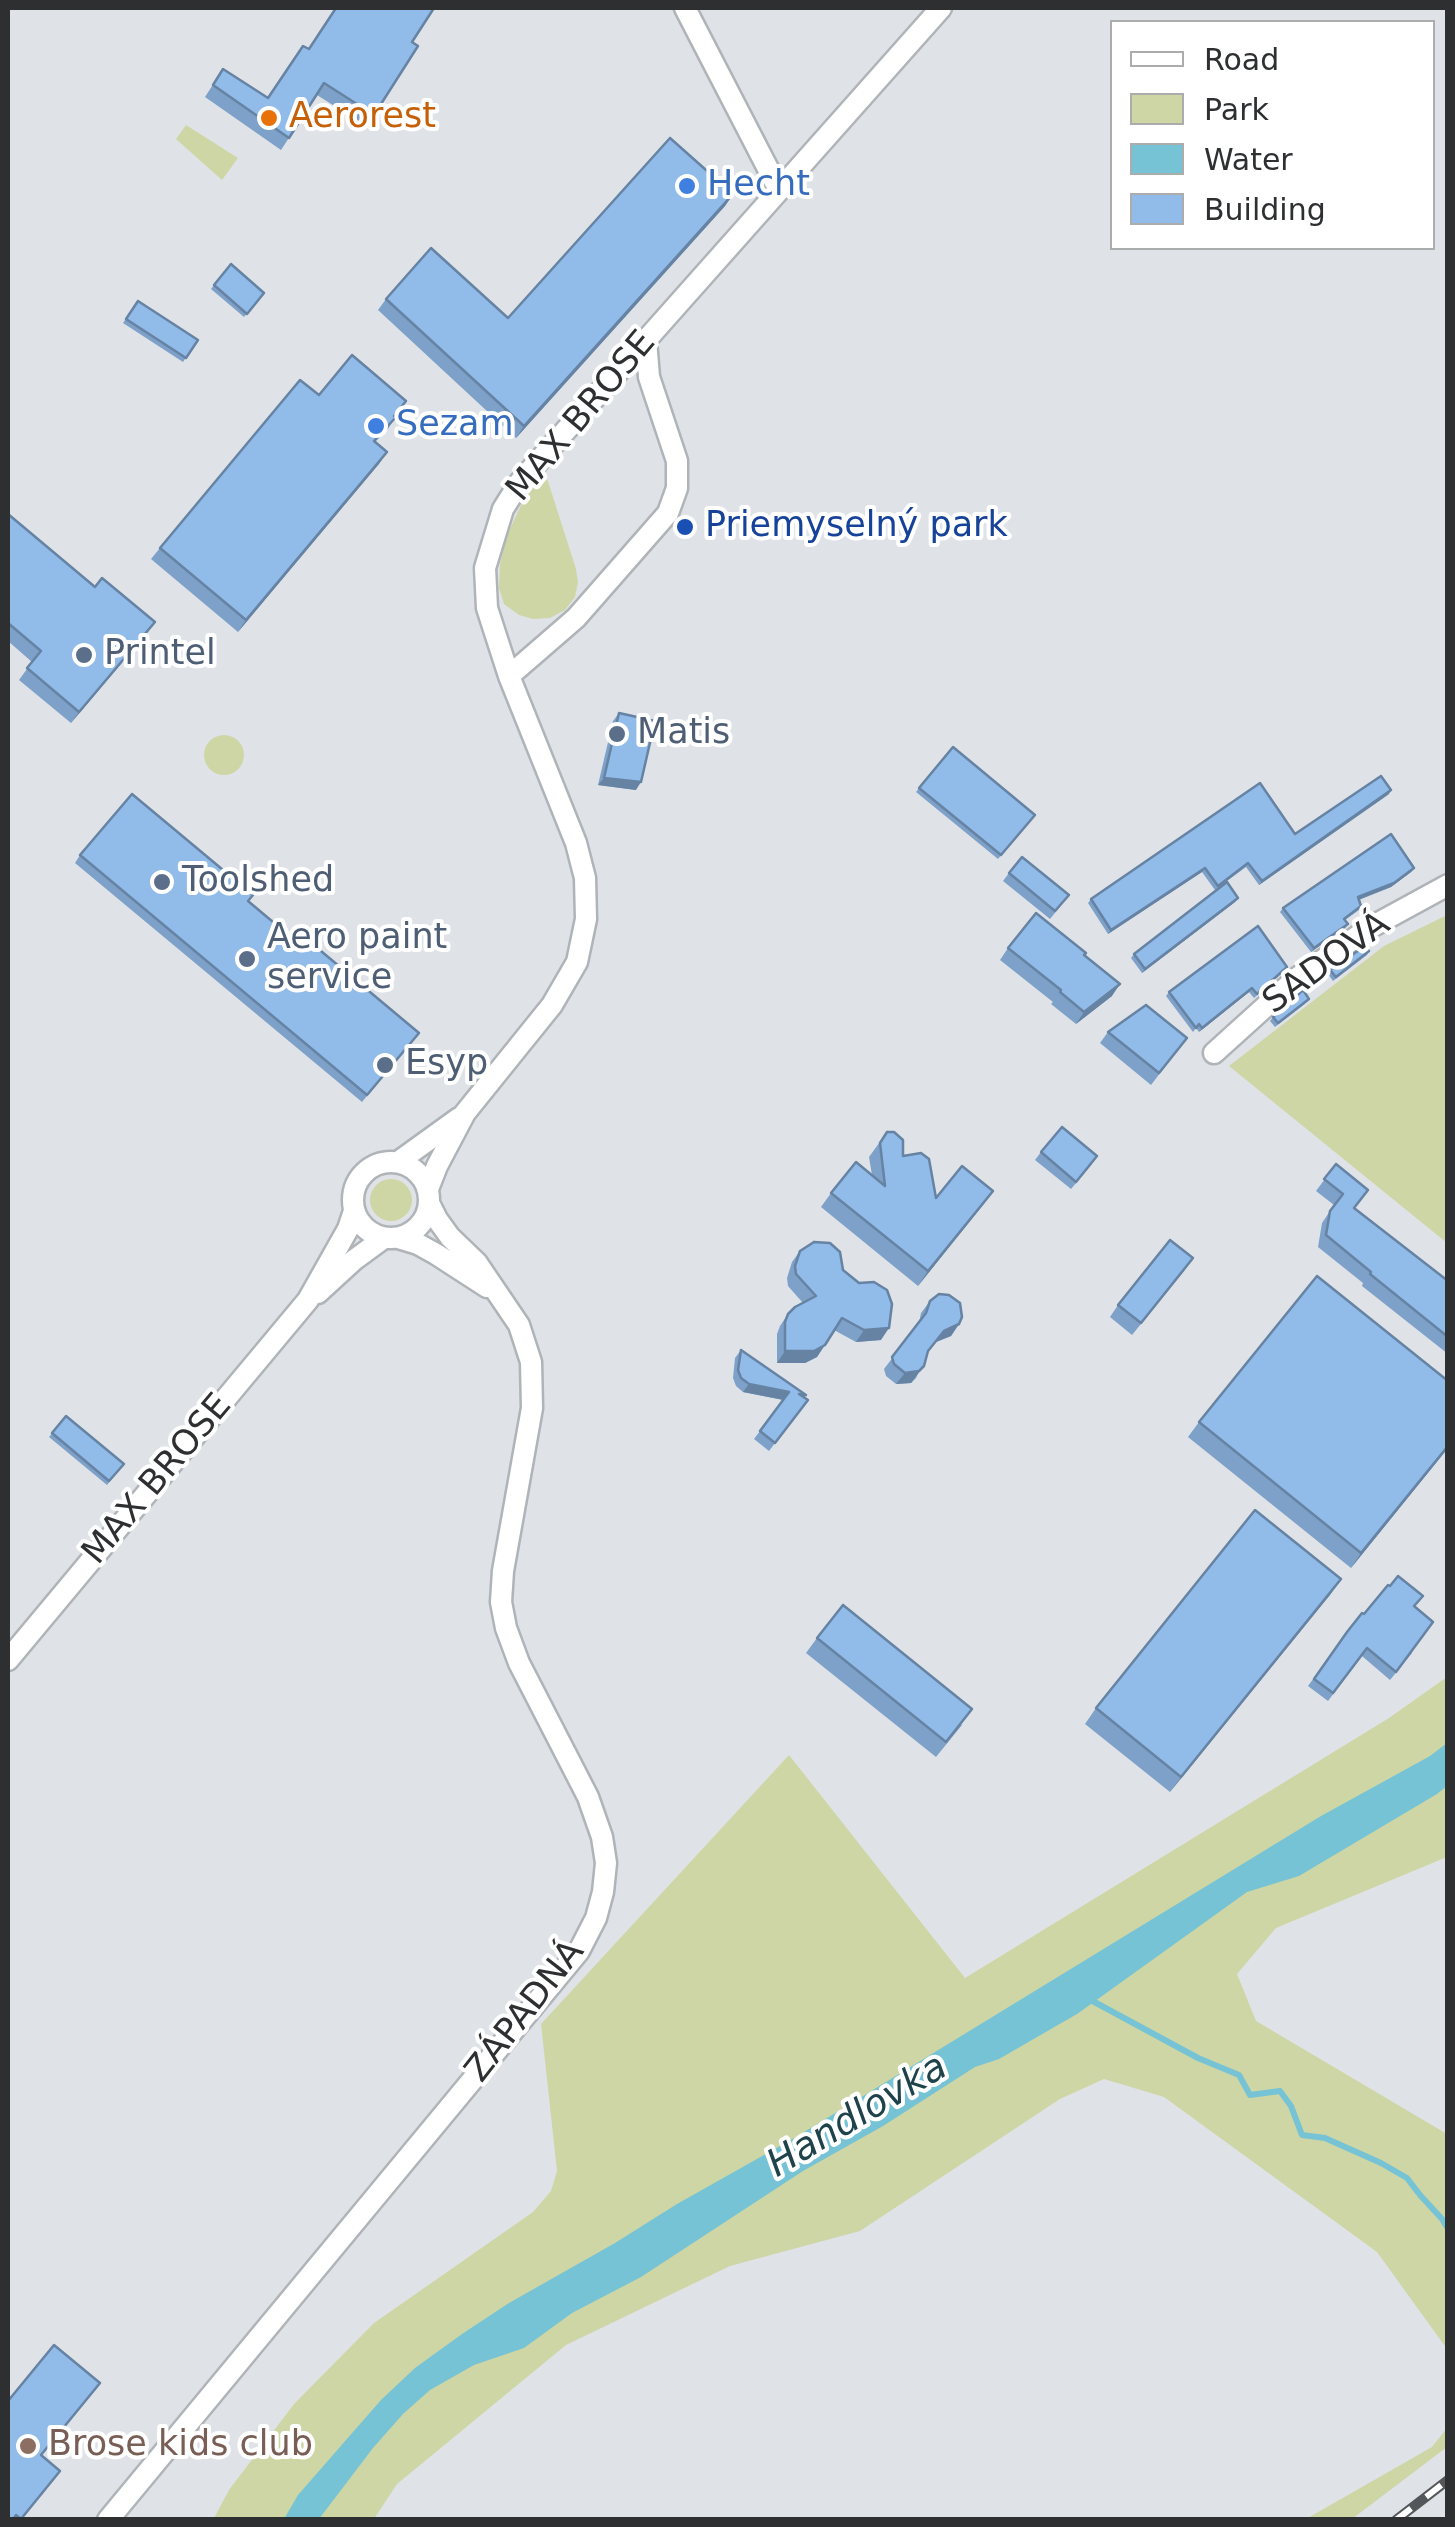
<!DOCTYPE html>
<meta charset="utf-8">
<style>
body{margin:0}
#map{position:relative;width:1455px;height:2527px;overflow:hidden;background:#dfe3e8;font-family:"DejaVu Sans",sans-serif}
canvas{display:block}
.frame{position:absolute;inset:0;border:10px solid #2d2f30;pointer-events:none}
.legend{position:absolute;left:1110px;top:20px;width:325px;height:230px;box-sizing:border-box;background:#fff;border:2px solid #abacac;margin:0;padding:12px 18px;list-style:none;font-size:30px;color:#2d2f30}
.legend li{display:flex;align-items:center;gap:20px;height:50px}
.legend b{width:50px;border:2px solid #abacac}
</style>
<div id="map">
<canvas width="1455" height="2527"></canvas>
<div class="frame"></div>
<ul class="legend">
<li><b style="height:12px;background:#fff"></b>Road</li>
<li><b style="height:28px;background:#ced6a5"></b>Park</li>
<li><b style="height:28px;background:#76c3d5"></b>Water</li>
<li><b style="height:28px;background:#91bbe9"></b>Building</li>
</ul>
</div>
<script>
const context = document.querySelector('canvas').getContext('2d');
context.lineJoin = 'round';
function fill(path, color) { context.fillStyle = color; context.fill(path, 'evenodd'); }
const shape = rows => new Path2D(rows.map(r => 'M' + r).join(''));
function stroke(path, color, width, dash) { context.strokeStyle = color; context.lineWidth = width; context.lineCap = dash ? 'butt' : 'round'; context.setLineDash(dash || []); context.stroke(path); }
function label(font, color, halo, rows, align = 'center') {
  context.font = font + ' "DejaVu Sans",sans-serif'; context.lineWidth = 8; context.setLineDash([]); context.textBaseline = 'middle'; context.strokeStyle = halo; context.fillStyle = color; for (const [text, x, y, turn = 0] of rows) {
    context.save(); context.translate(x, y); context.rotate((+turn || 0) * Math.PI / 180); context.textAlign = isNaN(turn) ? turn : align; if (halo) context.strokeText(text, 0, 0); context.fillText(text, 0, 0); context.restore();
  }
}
fill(shape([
 [186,125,238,158,222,180,176,139],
 [545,472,576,569,578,582,575,597,565,610,550,618,533,619,519,615,504,604,499,588,500,564,507,535,522,503],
 '204 755a20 20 0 1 1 40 0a20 20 0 1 1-40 0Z',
 [1447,915,1447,1243,1229,1066,1384,946],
 '370 1200a21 21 0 1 1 42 0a21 21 0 1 1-42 0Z',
 [1447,1677,1447,1857,1276,1928,1237,1974,1256,2021,1447,2134,1447,2349,1377,2252,1164,2097,1104,2079,1060,2099,860,2231,730,2266,566,2345,397,2484,374,2519,213,2520,229,2490,294,2404,374,2323,533,2212,551,2191,557,2171,541,2024,789,1755,965,1978,1389,1718],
 [1447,2428,1447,2447,1352,2519,1306,2519,1432,2447]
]), '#ced6a5');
fill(shape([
 [1447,1743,1447,1786,1437,1794,1299,1876,1247,1892,1077,2014,999,2059,975,2067,883,2126,803,2171,641,2277,572,2313,524,2348,474,2365,430,2390,403,2414,373,2448,319,2519,284,2519,298,2495,381,2400,415,2368,462,2334,509,2303,615,2243,677,2204,796,2137,1321,1816,1430,1756]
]), '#76c3d5');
stroke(shape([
 [1087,1998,1198,2058,1239,2075,1250,2095,1280,2091,1291,2106,1302,2135,1325,2138,1381,2163,1407,2178,1420,2195,1442,2219,1448,2229]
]), '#76c3d5', 6);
const minor = shape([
 [685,8,779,190],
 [509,676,576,618,668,513,677,488,677,461,649,377,646,340],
 [1214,1053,1297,978,1371,927,1448,885],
 '353 1200a38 38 0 1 1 76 0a38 38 0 1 1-76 0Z',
 [398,1162,459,1118],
 [428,1189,437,1166,465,1113,552,1005,577,962,586,919,585,878,576,843,509,676,487,608,485,568,503,509,520,482,941,8],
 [398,1238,418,1244,436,1254,487,1287],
 [318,1293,354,1260,384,1238],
 [8,1660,308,1300,348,1229,354,1211],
 [108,2520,579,1951,596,1918,603,1892,606,1863,602,1837,588,1797,519,1663,506,1628,501,1602,503,1571,532,1408,531,1362,519,1325,477,1263,450,1237,437,1219,429,1203]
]);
stroke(minor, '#afb4b8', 25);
stroke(minor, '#fff', 20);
const rail = shape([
 [1396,2520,1448,2480]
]);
stroke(rail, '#545759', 10);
stroke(rail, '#fff', 6, [19]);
fill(shape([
 [412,42,374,115,366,126,317,95,281,150,205,97,223,69,268,98],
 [733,194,725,206,516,438,378,310,386,299,508,318],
 [231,264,264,293,244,317,211,289],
 [138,301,198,340,183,362,123,323],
 [319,395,395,417,388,429,375,442,387,452,238,632,151,559,160,548],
 [8,514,95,587,155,622,71,723,19,680,32,662,8,641],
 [619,713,636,790,598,785,613,721],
 [953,747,1035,815,998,859,916,792],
 [1389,794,1259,885,1246,867,1215,890,1202,872,1108,934,1088,903,1091,899,1295,834],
 [80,855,249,901,298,943,419,1033,362,1102,75,863],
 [1414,868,1411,872,1391,887,1359,900,1359,910,1345,920,1348,924,1345,928,1311,952,1280,912,1283,908],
 [1009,873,1063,903,1050,919,1003,881],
 [1235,902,1142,973,1131,958,1134,954],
 [1008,948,1084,955,1112,996,1076,1024,1051,1004,1053,1002,1000,960],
 [1369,951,1367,955,1333,981,1328,974,1330,970],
 [1284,971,1254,998,1249,992,1199,1032,1196,1028,1193,1032,1166,996,1169,992],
 [1306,1003,1275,1027,1270,1021,1273,1017],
 [1108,1032,1187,1038,1151,1085,1100,1043],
 [887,1132,903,1156,936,1198,993,1191,918,1286,821,1207,831,1193,872,1175,869,1157],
 [1041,1152,1092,1164,1071,1189,1035,1160],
 [1336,1164,1354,1209,1448,1281,1448,1354,1362,1286,1363,1283,1318,1247,1322,1223,1334,1205,1316,1191],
 [800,1251,843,1270,881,1340,856,1342,834,1330,817,1357,805,1363,777,1363,777,1334,780,1326,788,1314,803,1303,788,1286,787,1278,792,1262],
 [1185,1270,1132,1335,1110,1317,1118,1305],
 [930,1301,959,1324,951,1336,936,1342,927,1353,916,1378,911,1383,896,1384,886,1376,884,1369,919,1323,921,1313],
 [741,1350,808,1400,769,1451,754,1439,783,1400,743,1392,736,1386,733,1378,735,1358],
 [66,1416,124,1464,107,1485,49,1437],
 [1199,1422,1448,1448,1351,1568,1188,1437],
 [1341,1579,1170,1792,1085,1724,1096,1708],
 [1415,1607,1412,1653,1390,1680,1362,1656,1328,1701,1308,1686,1347,1632,1364,1614],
 [817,1638,962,1725,936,1757,806,1653]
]), '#7da1c8');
fill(shape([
 [733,194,725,206,516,438,524,426],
 [387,452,379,464,238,632,246,620],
 [155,622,147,633,71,723,79,712],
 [604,778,641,782,636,790,598,785],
 [1391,790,1389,794,1259,885,1262,881],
 [1205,868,1202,872,1108,934,1111,930],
 [1414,868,1411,872,1391,887,1355,901,1358,897],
 [1238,898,1235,902,1142,973,1145,969],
 [1348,924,1345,928,1311,952,1314,948],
 [1120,984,1112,996,1076,1024,1084,1012],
 [1252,988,1249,992,1199,1032,1202,1028],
 [993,1191,983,1205,918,1286,928,1271],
 [959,1324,951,1336,936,1342,920,1363,944,1331],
 [889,1328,881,1340,856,1342,864,1330],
 [825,1345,817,1357,805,1363,777,1363,785,1351],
 [924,1366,911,1383,896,1384,905,1373],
 [749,1384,789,1392,784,1400,743,1392],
 [1448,1446,1448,1448,1351,1568,1361,1553],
 [1341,1579,1330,1595,1170,1792,1181,1777]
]), '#6683a3');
const building = shape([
 [336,8,434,8,412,42,418,46,374,115,324,83,289,138,213,85,223,69,268,98,303,46,309,49,336,8],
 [670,138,733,194,524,426,386,299,431,248,508,318,670,138],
 [231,264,264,293,247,314,214,285,231,264],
 [138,301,198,340,186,358,126,319,138,301],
 [352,355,406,401,394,416,396,417,374,441,387,452,246,620,160,548,300,380,319,395,352,355],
 [8,514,95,587,102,578,155,622,79,712,27,668,41,651,8,623,8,514],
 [619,713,655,721,641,782,604,778,619,713],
 [953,747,1035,815,1001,855,919,788,953,747],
 [1381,776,1391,790,1262,881,1248,863,1218,886,1205,868,1111,930,1091,899,1260,783,1295,834,1381,776],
 [132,794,253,895,248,901,298,943,303,936,419,1033,367,1095,80,855,132,794],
 [1391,834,1414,868,1394,883,1358,897,1361,906,1344,919,1348,924,1314,948,1283,908,1391,834],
 [1022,857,1069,895,1055,911,1009,873,1022,857],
 [1227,882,1238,898,1145,969,1134,954,1227,882],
 [1036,913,1086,953,1084,955,1120,984,1084,1012,1060,992,1061,990,1008,948,1036,913],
 [1258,926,1287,967,1257,994,1252,988,1202,1028,1199,1024,1196,1028,1169,992,1258,926],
 [1365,946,1369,951,1336,977,1330,970,1365,946],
 [1303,990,1309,999,1278,1023,1273,1017,1303,990],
 [1146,1005,1187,1038,1159,1073,1108,1032,1146,1005],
 [1062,1127,1097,1156,1076,1182,1041,1152,1062,1127],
 [887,1132,894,1132,903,1140,903,1156,921,1153,929,1159,936,1198,962,1166,993,1191,928,1271,831,1193,856,1162,885,1186,880,1143,887,1132],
 [1336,1164,1368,1190,1354,1208,1448,1281,1448,1337,1370,1274,1371,1272,1326,1235,1330,1211,1343,1194,1324,1179,1336,1164],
 [1170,1240,1193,1258,1141,1323,1118,1305,1170,1240],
 [814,1242,830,1243,840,1252,843,1270,859,1283,874,1282,887,1290,892,1304,889,1328,864,1330,842,1318,825,1345,814,1351,785,1351,785,1322,788,1314,795,1307,816,1296,796,1274,795,1266,800,1251,814,1242],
 [1317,1276,1448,1381,1448,1446,1361,1553,1199,1422,1317,1276],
 [939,1294,949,1295,960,1303,962,1317,959,1324,944,1331,928,1351,924,1366,919,1371,905,1373,894,1364,892,1357,926,1313,930,1301,939,1294],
 [741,1350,806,1395,799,1394,808,1400,775,1443,760,1431,789,1392,749,1384,741,1378,738,1370,741,1350],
 [66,1416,124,1464,109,1481,52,1433,66,1416],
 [1255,1510,1341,1579,1181,1777,1096,1708,1255,1510],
 [1398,1576,1423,1596,1414,1606,1433,1622,1396,1672,1367,1648,1333,1693,1314,1679,1347,1632,1362,1613,1364,1614,1388,1585,1390,1586,1398,1576],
 [843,1605,972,1709,946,1742,817,1638,843,1605],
 [54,2345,100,2383,41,2455,60,2471,21,2519,16,2515,13,2520,8,2520,8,2401,54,2345]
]);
fill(building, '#91bbe9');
stroke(building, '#6683a3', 2.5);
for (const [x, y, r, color] of [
 [269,118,10,"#e8710a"],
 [687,186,10,"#3f7fe0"],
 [376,426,10,"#3f7fe0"],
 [685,527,10,"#1a4fb4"],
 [84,655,10,"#5c6f8a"],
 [617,734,10,"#5c6f8a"],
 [162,882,10,"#5c6f8a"],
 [247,959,10,"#5c6f8a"],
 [385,1065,10,"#5c6f8a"],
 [28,2446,10,"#8d6e63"]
]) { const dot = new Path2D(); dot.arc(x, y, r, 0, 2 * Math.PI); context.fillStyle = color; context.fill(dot); stroke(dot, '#fff', 4); }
label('35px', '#c56008', '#fff', [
 ["Aerorest",289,118]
], 'left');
label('35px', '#366cbe', '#fff', [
 ["Hecht",707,186],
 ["Sezam",396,426]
], 'left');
label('35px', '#2d2f30', '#fff', [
 ["MAX BROSE",582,417,-50],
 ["SADOVÁ",1327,964,-36],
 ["MAX BROSE",158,1480,-50],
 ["ZÁPADNÁ",526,2012,-52]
]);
label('35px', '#164399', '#fff', [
 ["Priemyselný park",705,527]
], 'left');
label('35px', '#4e5e75', '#fff', [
 ["Printel",104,655],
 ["Matis",637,734],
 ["Toolshed",182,882],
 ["Aero paint",267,939],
 ["service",267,979],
 ["Esyp",405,1065]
], 'left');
label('35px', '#785e54', '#fff', [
 ["Brose kids club",48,2446]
], 'left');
label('italic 38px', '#1f434b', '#fff', [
 ["Handlovka",858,2117,-31]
]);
</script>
